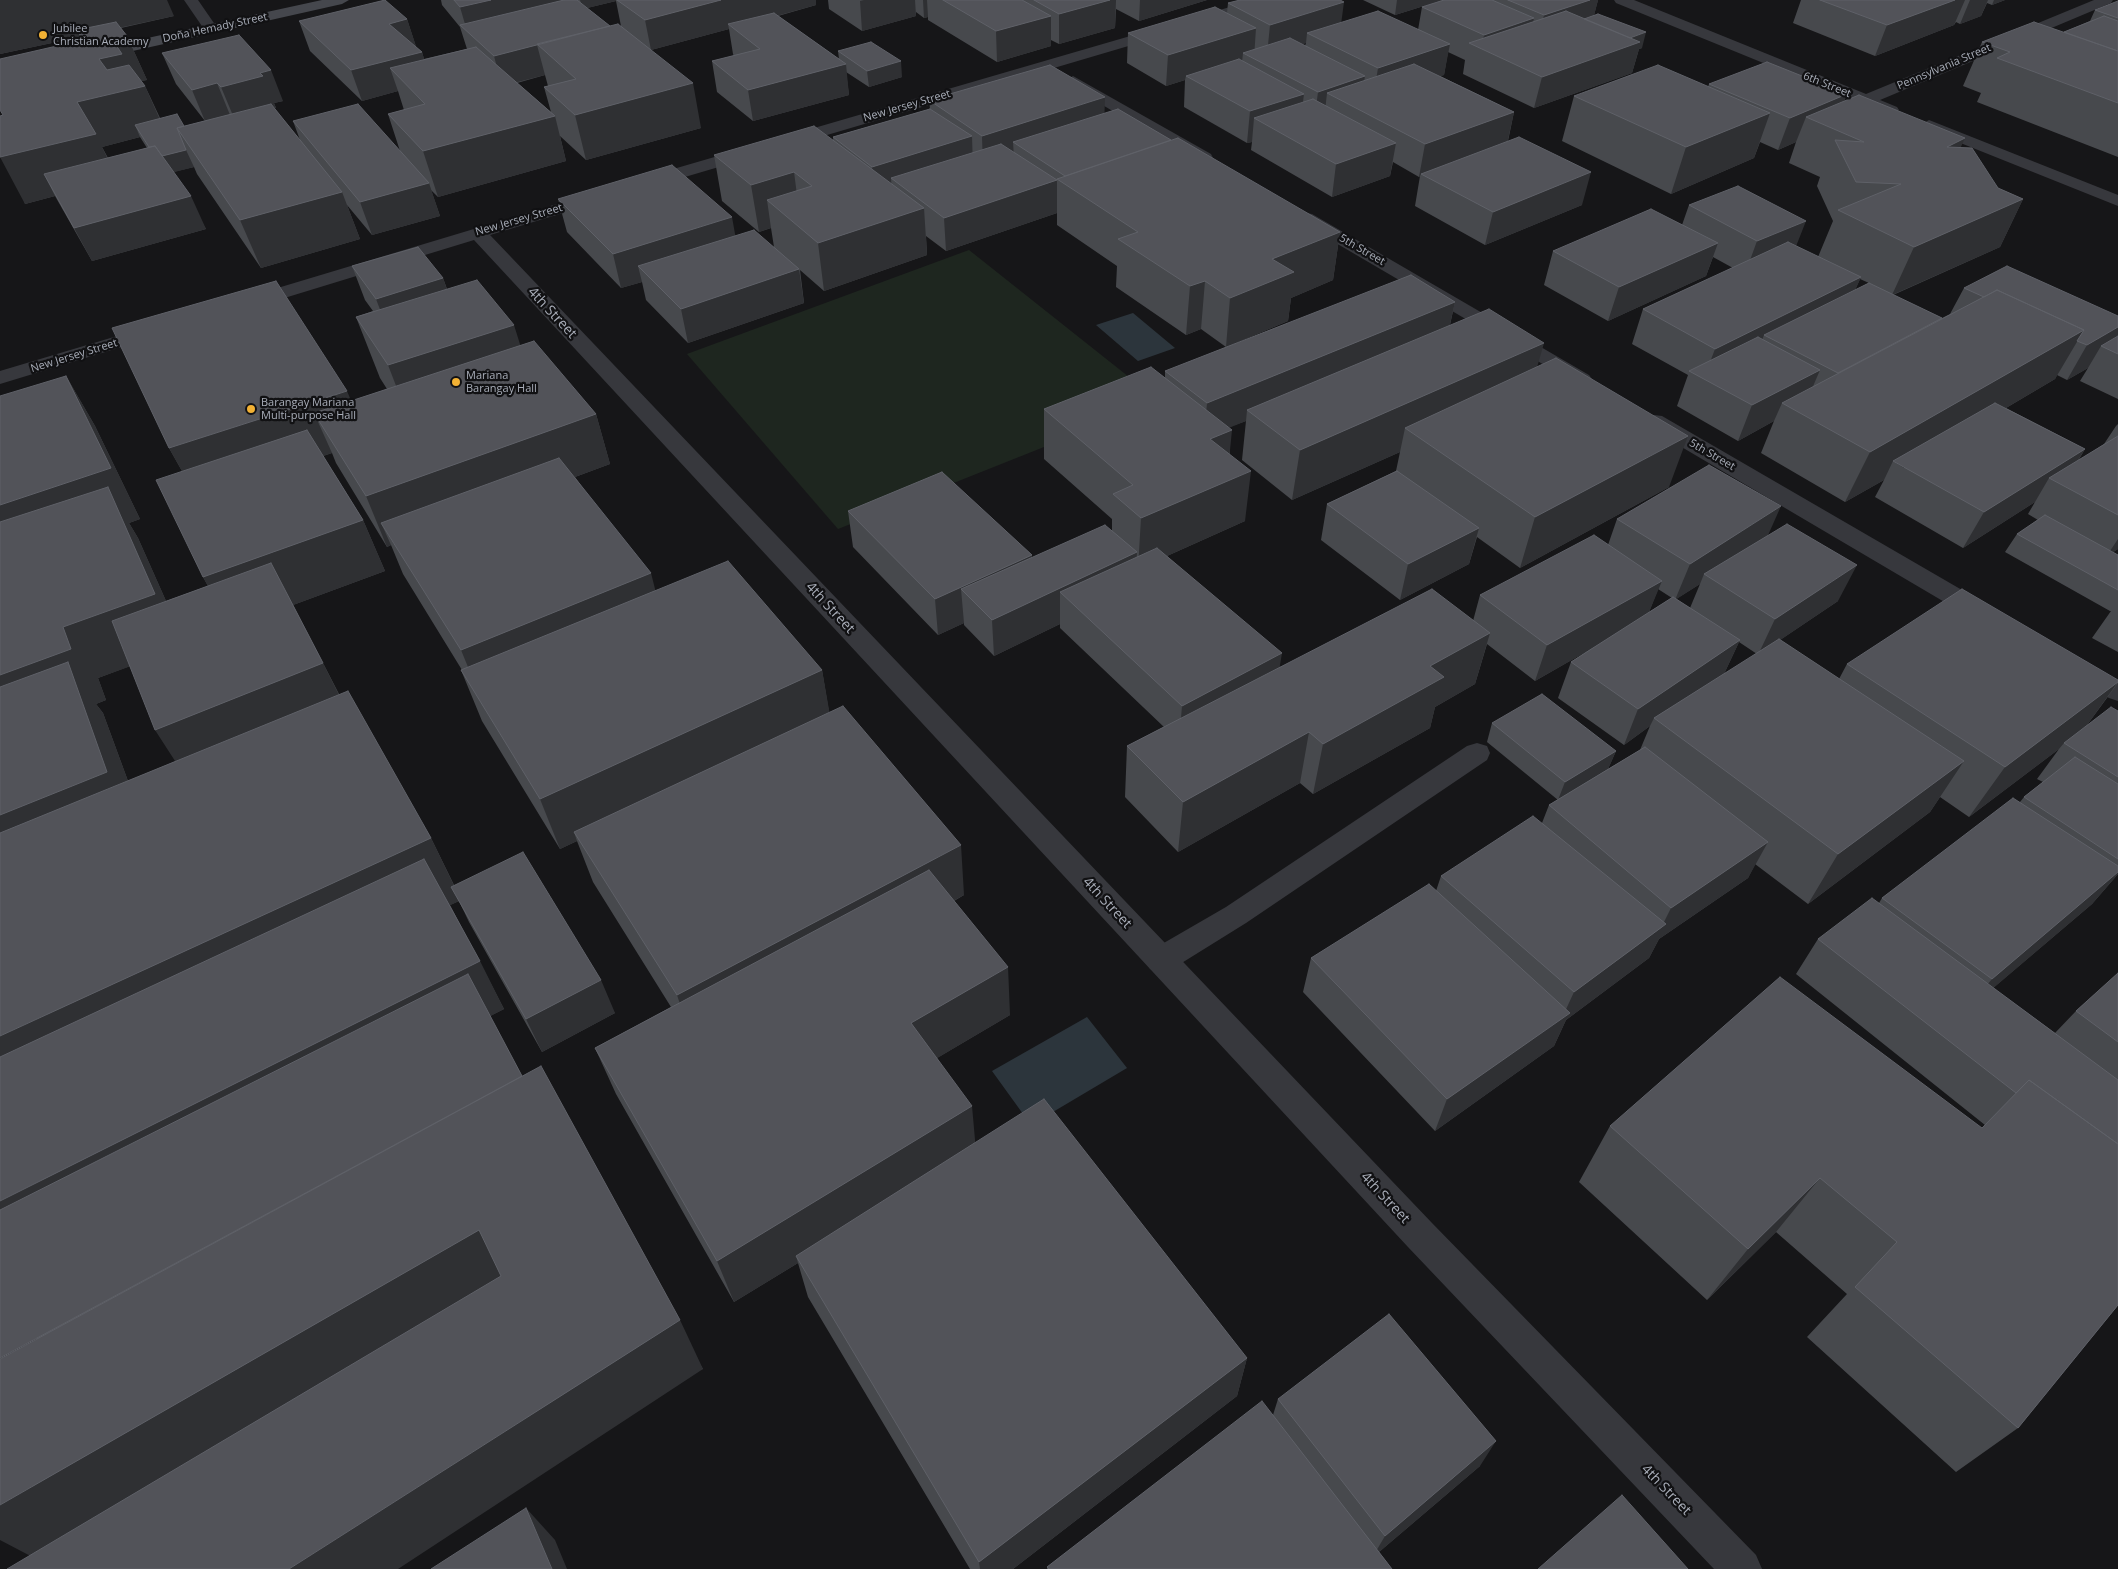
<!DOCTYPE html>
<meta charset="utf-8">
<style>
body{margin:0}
canvas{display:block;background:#161618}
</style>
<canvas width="2118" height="1569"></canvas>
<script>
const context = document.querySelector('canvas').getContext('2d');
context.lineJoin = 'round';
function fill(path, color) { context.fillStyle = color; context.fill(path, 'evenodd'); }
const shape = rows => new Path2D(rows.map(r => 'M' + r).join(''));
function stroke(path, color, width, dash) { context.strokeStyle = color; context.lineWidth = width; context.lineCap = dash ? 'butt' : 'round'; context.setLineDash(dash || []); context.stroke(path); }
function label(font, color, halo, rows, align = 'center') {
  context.font = font + ' "Open Sans",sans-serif'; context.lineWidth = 4.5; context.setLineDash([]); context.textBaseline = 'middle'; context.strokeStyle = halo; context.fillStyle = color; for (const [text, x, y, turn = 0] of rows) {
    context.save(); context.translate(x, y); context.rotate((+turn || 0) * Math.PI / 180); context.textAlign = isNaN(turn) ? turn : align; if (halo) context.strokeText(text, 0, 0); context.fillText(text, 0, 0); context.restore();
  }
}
fill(shape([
 [969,250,1134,381,1054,443,838,529,687,354]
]), '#1e261f');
fill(shape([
 [1133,313,1175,348,1138,361,1096,325],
 [1087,1017,1127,1068,1031,1125,992,1071]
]), '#2c353c');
fill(shape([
 [1477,743,1487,746,1490,753,1487,760,1246,923,1172,969,1161,973,1150,969,1146,960,1150,951,1226,907,1467,746,1477,743]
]), '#37383d');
fill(shape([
 [184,0,198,0,218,29,216,32,206,32,184,0],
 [1254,0,1276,0,1274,3,651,187,645,188,639,187,636,183,639,179,1254,0],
 [1614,0,1634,0,1866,94,2094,0,2113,0,2111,3,1880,100,1897,107,1899,110,1891,115,1616,3,1614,0],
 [1073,76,1211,154,1213,158,1211,162,1199,162,1067,84,1065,81,1073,76],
 [1929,120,2118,195,2118,206,1923,128,1921,125,1929,120],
 [597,192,603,193,606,197,603,201,490,235,1432,1223,1756,1555,1762,1569,1714,1569,1408,1247,474,240,255,307,248,309,241,307,238,303,241,299,597,192],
 [1306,213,1312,214,1589,375,1592,379,1589,383,1582,385,1575,383,1300,222,1297,218,1300,214,1306,213],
 [154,325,161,327,164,331,161,335,0,384,0,371,154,325],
 [1654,415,1662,416,1993,608,1996,614,1993,620,1984,622,1975,620,1646,426,1643,421,1646,416,1654,415],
 [2081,662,2118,680,2118,701,2109,698,2072,677,2068,671,2072,665,2081,662]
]), '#37383d');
fill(shape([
 [322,0,349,0,342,4,97,59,89,54,97,49,322,0]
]), '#45474d');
fill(shape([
 [0,0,174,16,121,28,127,36,147,80,141,81,145,86,160,118,184,126,205,121,176,84,162,53,283,101,274,103,276,108,274,108,300,140,293,121,400,151,388,114,404,110,398,91,362,101,310,51,299,21,407,19,416,47,422,52,424,59,467,49,460,27,442,5,441,0,816,0,816,5,778,16,839,59,838,51,902,77,869,87,846,72,849,95,753,121,717,92,712,61,734,56,733,54,729,29,651,50,701,128,586,160,560,136,566,161,438,197,431,190,440,216,372,235,347,205,360,239,261,268,197,174,194,167,173,172,206,229,92,261,55,196,25,204,3,115,82,40,80,37,0,54],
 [616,1,621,26,610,26,587,8],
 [545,75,548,86,544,87,551,112,517,83],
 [140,137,147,148,108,158,102,147],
 [828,0,1207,0,1139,21,1116,9,1115,28,1059,44,1051,40,1051,46,997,62,928,20,928,17,924,18,916,12,916,16,862,31,829,9],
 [1363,0,1443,0,1395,15],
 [1444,0,1598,0,1594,15,1642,48,1639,49,1632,73,1534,108,1463,74,1465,60,1448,52,1444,75,1440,76,1514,112,1508,141,1582,205,1485,245,1415,206,1420,176,1419,177,1393,162,1390,176,1332,197,1251,150,1252,142,1247,143,1184,107,1185,80,1166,86,1127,63,1128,33,1227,13,1228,3,1341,23,1418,30,1422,7],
 [1306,43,1305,46,1301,44],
 [1801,0,2005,0,1992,5,1987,3,1981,16,1960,24,1956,22,1954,25,1875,56,1793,23],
 [2118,1,2118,157,1977,102,1981,93,1963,86,1982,42,2064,32,2090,21,2095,10],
 [1709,84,1847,94,1844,101,1960,147,1998,188,2023,199,2000,247,1893,295,1942,318,1950,314,1964,288,2118,316,2118,399,2080,381,2088,368,2067,380,2057,375,2055,379,2006,408,2085,449,2078,461,2104,444,2116,426,2118,424,2118,549,2113,552,2118,555,2118,652,2092,638,2111,611,2110,611,2005,552,2017,534,2038,520,2028,514,2035,502,1963,548,1875,497,1884,480,1845,502,1761,453,1774,421,1738,441,1677,406,1688,375,1632,344,1643,309,1733,268,1713,257,1706,276,1608,321,1544,285,1553,251,1682,225,1689,205,1796,246,1818,257,1833,221,1817,186,1820,177,1789,163,1796,142,1778,150,1760,142,1754,158,1671,194,1562,141,1574,96,1708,87],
 [1860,279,1869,283,1855,290],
 [929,100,1104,113,1171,140,1340,232,1333,280,1291,298,1288,321,1226,347,1201,329,1186,335,1116,287,1117,266,1057,225,1057,203,1057,213,946,251,926,236,927,255,824,291,800,270,804,303,688,343,646,300,642,282,621,288,567,232,558,199,735,236,774,247,771,228,759,232,722,201,714,155,833,140,833,137,930,109],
 [352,266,443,278,447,289,520,345,596,414,610,464,575,477,655,590,822,670,829,712,964,895,954,901,1010,1015,937,1058,975,1143,1247,1358,1237,1396,1013,1569,970,1569,808,1297,798,1263,734,1302,616,1094,595,1048,671,1007,593,882,577,841,560,849,482,721,461,670,462,670,403,574,391,545,387,547,336,463,332,453,323,456,363,520,385,571,293,605,339,694,431,838,454,885,615,1013,542,1052,469,922,459,901,450,905,504,1009,490,1016,522,1076,703,1369,30,1556,66,376,95,426,140,519,129,523,138,538,166,601,208,586,203,577,182,471,169,448,352,401,387,389,380,378,356,317,373,311,365,300],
 [130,666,176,761,128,781,103,713,96,704,106,700,98,678],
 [1455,302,1450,325,1537,367,1669,487,1520,568,1477,537,1469,564,1400,600,1321,540,1327,504,1396,471,1400,452,1292,500,1242,460,1246,421,1229,427,1230,454,1245,521,1167,556,1280,667,1473,621,1480,595,1608,545,1617,519,1768,535,1838,601,1780,640,1839,679,1847,664,2118,680,2118,683,2087,725,2118,711,2118,874,2092,904,1993,988,2055,1033,2076,1011,2118,973,2118,1305,2018,1428,1956,1472,1807,1337,1847,1294,1776,1232,1707,1300,1579,1182,1610,1126,1982,1128,1985,1125,1796,974,1818,939,1879,903,1882,898,2020,802,2024,797,2043,782,2037,779,2059,749,1969,817,1940,797,1930,812,1808,904,1755,864,1748,878,1659,939,1649,958,1566,1020,1554,1046,1435,1131,1303,992,1311,958,1436,891,1441,876,1542,823,1549,805,1558,800,1487,742,1492,723,1616,751,1608,769,1640,750,1650,726,1624,745,1558,698,1571,662,1589,650,1535,681,1487,644,1475,684,1435,707,1430,728,1313,794,1300,783,1178,852,1125,797,1127,746,1164,727,1060,628,1060,624,994,656,964,625,964,623,938,635,853,547,848,511,1032,555,1032,558,1112,531,1112,519,1044,459,1044,409,1165,378,1165,371],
 [1700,584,1690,608,1676,599],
 [1658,589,1672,598,1649,612],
 [1739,642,1757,654,1724,674],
 [1278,1399,1480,1466,1379,1552,1392,1569,1047,1569,1047,1567,1273,1415]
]), '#47494d');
fill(shape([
 [0,0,167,0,174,16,81,36,77,30,80,37,0,54],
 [491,0,569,0,467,31,460,7],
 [580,0,616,0,616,1,583,9],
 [721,0,816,0,816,5,733,28,728,24,729,29,651,50,645,20],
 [864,0,915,0,916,16,862,31,860,1],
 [923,0,927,0,928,17,924,18],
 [1110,0,1116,0,1115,28,1059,44,1059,14],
 [1140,0,1207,0,1139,21],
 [1397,0,1443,0,1395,15],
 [1590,0,1598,0,1591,27,1537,45,1544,15],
 [1955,0,1965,0,1954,25,1875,56,1887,25],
 [1970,0,1988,0,1981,16,1960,24],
 [1994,0,2005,0,1992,5],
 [1344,2,1340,32,1307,33,1306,43,1267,55,1270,25],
 [1051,16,1051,46,997,62,996,31],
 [1534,18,1528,48,1481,49,1484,35],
 [407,19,417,49,389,24],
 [1256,28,1254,58,1243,53,1242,62,1186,76,1185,80,1166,86,1168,55],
 [1646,32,1642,48,1639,49,1632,73,1534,108,1542,77,1616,44],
 [127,36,147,80,135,82,145,86,165,131,135,125,140,137,102,147,118,180,44,174,55,196,25,204,0,157,77,102,99,59,112,39],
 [1450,44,1444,75,1373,99,1378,68],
 [537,45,545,75,502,86,494,56],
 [422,52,431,83,390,68,398,91,362,101,351,70],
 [901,61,902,77,869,87,867,71],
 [846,64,849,95,753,121,748,90],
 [271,70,283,101,274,103,276,108,234,118,221,87,260,73],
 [1365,76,1360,107,1327,93,1324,120,1314,123,1318,92],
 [217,83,230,115,205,121,192,90],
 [693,83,701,128,586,160,575,115],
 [1304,94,1300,125,1254,118,1252,142,1247,143,1250,111],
 [1847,94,1835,126,1806,117,1796,142,1778,150,1790,118],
 [1105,97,1104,129,1013,142,1014,158,983,168,982,136],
 [1514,112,1507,144,1421,174,1420,176,1419,177,1425,144],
 [1770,113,1754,158,1671,194,1686,147],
 [555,116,566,161,438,197,423,151],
 [972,136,973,169,891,178,892,195,875,200,872,167],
 [1965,138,1944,184,1947,147],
 [1396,143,1390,176,1332,197,1336,164],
 [186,150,194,167,163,175,155,158],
 [794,172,800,218,767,200,771,228,759,232,751,185],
 [1591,172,1582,205,1485,245,1493,212],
 [1057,180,1057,213,946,251,944,218],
 [429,183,440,216,372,235,360,202],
 [342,192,360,239,261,268,240,220],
 [191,196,206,229,92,261,74,228],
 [2023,199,2000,247,1892,295,1914,247],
 [924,208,927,255,824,291,818,243],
 [732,217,738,251,638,266,642,282,621,288,613,254],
 [1806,221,1793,254,1745,274,1757,241],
 [1340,232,1333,280,1291,298,1288,321,1226,347,1230,298,1272,259],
 [1718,243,1706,276,1608,321,1619,287],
 [799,269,804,303,688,343,681,309],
 [1861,277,1846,311,1764,335,1756,356,1704,378,1715,349],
 [443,278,455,313,389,333,376,299],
 [1205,281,1201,329,1186,335,1190,286],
 [1455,302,1447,337,1247,410,1246,421,1204,438,1207,403],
 [514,325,533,386,412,427,388,365],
 [2118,327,2118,340,2101,346,2088,368,2067,380,2087,345],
 [2084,330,2055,379,1904,468,1893,461,1884,480,1845,502,1870,452],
 [1544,343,1530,392,1405,428,1400,452,1292,500,1300,450],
 [1820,370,1805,405,1782,403,1774,421,1738,441,1752,405],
 [66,376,95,426,140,519,129,523,138,538,186,646,98,678,106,700,96,704,103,713,143,822,0,882,0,505],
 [347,391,368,441,314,413,332,453,197,498,169,448],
 [596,414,610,464,394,544,381,523,391,545,387,547,366,496],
 [1232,430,1227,480,1210,439],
 [1688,436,1669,487,1520,568,1535,517],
 [2085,449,2063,484,2049,478,2035,502,1963,548,1984,512],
 [1251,471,1245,521,1138,569,1141,518],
 [1781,506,1765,542,1704,574,1700,584,1675,600,1690,564],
 [363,520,385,571,231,628,203,577],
 [1479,528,1469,564,1400,600,1408,564],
 [2118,539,2118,549,2106,557],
 [1137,552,1135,588,1060,592,1060,624,994,656,992,620],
 [1032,555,1032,591,961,589,964,623,938,635,935,599],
 [1857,565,1838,601,1758,655,1775,619],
 [651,573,664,625,482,701,461,650],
 [1662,581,1647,617,1535,681,1547,645],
 [1490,633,1475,684,1435,707,1430,728,1313,794,1323,744,1430,666],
 [1740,640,1723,676,1654,718,1650,726,1624,745,1638,709],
 [1282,653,1276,689,1179,742,1182,706],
 [323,663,349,715,188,781,155,730],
 [822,670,831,721,574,832,577,841,560,849,540,799],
 [2118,682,2082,732,2064,743,2059,749,1969,817,2005,767],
 [1309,732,1300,783,1178,852,1183,802],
 [1616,751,1608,769,1558,800,1565,782],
 [1964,761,1930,812,1808,904,1838,854],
 [431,838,461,900,451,887,459,901,0,1122,0,1036],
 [1768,842,1748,878,1659,939,1649,958,1566,1020,1554,1046,1435,1131,1447,1099,1562,1018,1574,992,1661,928,1671,908],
 [961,845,964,895,693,1043,677,995],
 [2118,865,2118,874,2092,904,1964,1013,1992,979,2095,891],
 [480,961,504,1009,0,1270,0,1201],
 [1008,967,1010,1015,917,1070,911,1023],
 [601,980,615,1013,542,1052,526,1019],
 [972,1106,976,1151,796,1256,798,1263,734,1302,717,1261],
 [1820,1178,1776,1232,1707,1300,1748,1249],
 [479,1230,513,1282,42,1562,0,1540,0,1505],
 [680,1320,703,1369,398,1569,289,1569],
 [1247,1358,1237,1396,1013,1569,980,1569,979,1562],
 [1496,1441,1480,1466,1372,1558,1385,1536],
 [526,1508,555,1540,567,1569,552,1569]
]), '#2f3033');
const building = shape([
 [385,0,407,19,389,24,422,52,351,70,299,21,385,0],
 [454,0,491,0,460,7,454,0],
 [564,0,577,0,610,26,494,56,460,25,564,0],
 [617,0,721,0,645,20,617,0],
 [943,0,1022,0,1051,16,996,31,943,0],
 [1034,0,1110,0,1059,14,1034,0],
 [1240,0,1340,0,1344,2,1270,25,1228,3,1240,0],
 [1444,0,1492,0,1534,18,1484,35,1422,7,1444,0],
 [1508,0,1590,0,1544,15,1508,0],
 [1820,0,1955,0,1887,25,1820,0],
 [2118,1,2118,18,2095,10,2118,1],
 [1215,7,1256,28,1168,55,1128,33,1215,7],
 [1378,11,1450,44,1378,68,1307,33,1378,11],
 [1566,11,1640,42,1542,77,1469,43,1566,11],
 [774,13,846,64,748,90,712,61,760,49,728,24,774,13],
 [1598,14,1646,32,1630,38,1584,19,1598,14],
 [2104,16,2118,21,2118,51,2064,32,2104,16],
 [116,22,127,36,112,39,122,54,99,59,107,70,129,65,145,86,77,102,96,134,0,157,0,116,3,115,0,110,0,59,83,40,77,30,116,22],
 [2034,22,2118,51,2118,103,1997,58,2010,52,1982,42,2034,22],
 [618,24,693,83,575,115,544,87,576,79,537,44,618,24],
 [239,35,271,70,260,73,263,76,221,87,217,83,192,90,162,53,239,35],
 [1290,38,1365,76,1318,92,1243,53,1290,38],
 [871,42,901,61,867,71,838,51,871,42],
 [476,47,555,116,423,151,388,114,425,104,390,68,476,47],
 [1239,59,1304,94,1250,111,1186,76,1239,59],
 [1767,62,1847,94,1790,118,1709,84,1767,62],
 [1414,64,1514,112,1425,144,1327,93,1414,64],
 [1050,65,1105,97,982,136,929,100,1050,65],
 [1658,65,1770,113,1686,147,1574,96,1658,65],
 [1859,95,1965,138,1947,147,1972,148,1998,188,2023,199,1914,247,1838,210,1901,184,1856,182,1835,140,1864,142,1806,117,1859,95],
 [1313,99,1396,143,1336,164,1254,118,1313,99],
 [271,104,342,192,240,220,177,128,271,104],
 [358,104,429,183,360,202,293,121,358,104],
 [930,109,972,136,872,167,833,137,930,109],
 [1118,109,1171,140,1065,176,1013,142,1118,109],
 [177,114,184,126,177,128,186,150,162,156,155,146,149,147,135,125,177,114],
 [814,126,924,208,818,243,767,200,812,186,794,172,751,185,714,155,814,126],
 [1519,137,1591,172,1493,212,1421,174,1519,137],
 [1178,138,1340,232,1272,259,1294,272,1230,298,1205,281,1190,286,1118,239,1138,232,1057,179,1178,138],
 [1001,144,1057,180,944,218,891,178,1001,144],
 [155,146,191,196,74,228,44,174,155,146],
 [672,165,732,217,613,254,558,199,672,165],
 [1738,186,1806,221,1757,241,1689,205,1738,186],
 [1651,209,1718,243,1619,287,1553,251,1651,209],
 [754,230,799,269,681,309,638,266,754,230],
 [1788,242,1861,277,1715,349,1643,309,1788,242],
 [418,247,443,278,376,299,352,266,418,247],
 [2007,266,2118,316,2118,327,2087,345,2077,341,2084,330,1997,290,1984,297,1964,288,2007,266],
 [1411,275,1455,302,1207,403,1165,371,1411,275],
 [477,280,514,325,388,365,356,317,477,280],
 [276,281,347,391,169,448,112,328,276,281],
 [1869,283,1942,318,1838,373,1764,335,1869,283],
 [1997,290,2084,330,1870,452,1782,403,1997,290],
 [1489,309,1544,343,1300,450,1247,410,1489,309],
 [2118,336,2118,354,2101,346,2118,336],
 [1758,337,1820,370,1752,405,1689,371,1758,337],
 [534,341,596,414,366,496,314,413,534,341],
 [1556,358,1688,436,1535,517,1405,428,1556,358],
 [1151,367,1232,430,1210,439,1251,471,1141,518,1113,494,1133,485,1044,409,1151,367],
 [66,376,111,468,0,505,0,396,66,376],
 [1995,403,2085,449,1984,512,1893,461,1995,403],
 [307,430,363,520,203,577,156,480,307,430],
 [2118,436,2118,515,2049,478,2118,436],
 [559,458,651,573,461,650,381,523,559,458],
 [1709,465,1781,506,1690,564,1617,519,1709,465],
 [1397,471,1479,528,1408,564,1327,504,1397,471],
 [942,472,1032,555,935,599,848,511,942,472],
 [108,487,155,594,63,627,71,649,0,675,0,522,108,487],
 [2045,515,2118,555,2118,590,2017,534,2045,515],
 [1787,524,1857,565,1775,619,1704,574,1787,524],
 [1105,525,1137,552,992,620,961,589,1105,525],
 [1594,535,1662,581,1547,645,1480,595,1594,535],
 [1157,548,1282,653,1182,706,1060,592,1157,548],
 [728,561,822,670,540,799,461,670,728,561],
 [271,563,323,663,155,730,112,621,271,563],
 [1432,589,1490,633,1430,666,1444,677,1323,744,1309,732,1183,802,1127,746,1432,589],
 [1962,589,2118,680,2118,682,2005,767,1847,664,1962,589],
 [1673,597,1740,640,1638,709,1571,662,1673,597],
 [1779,639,1964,761,1838,854,1654,718,1779,639],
 [68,662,107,772,0,815,0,687,68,662],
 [348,691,431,838,0,1036,0,833,348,691],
 [1542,694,1616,751,1565,782,1492,723,1542,694],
 [843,706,961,845,677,995,574,832,843,706],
 [2111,707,2118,711,2118,777,2064,743,2111,707],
 [1645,747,1768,842,1671,908,1549,805,1645,747],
 [2075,757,2118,784,2118,859,2024,797,2075,757],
 [2013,798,2118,866,2118,872,1992,979,1882,898,2013,798],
 [1533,816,1666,924,1574,992,1441,876,1533,816],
 [523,852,601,980,526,1019,451,887,523,852],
 [424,859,480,961,0,1201,0,1057,424,859],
 [929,870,1008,967,911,1023,972,1106,717,1261,595,1048,929,870],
 [1429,884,1570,1013,1447,1099,1311,958,1429,884],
 [1872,898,2118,1080,2118,1144,2029,1080,2016,1093,1818,939,1872,898],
 [2118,973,2118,1042,2076,1011,2118,973],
 [468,974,522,1076,0,1358,0,1210,468,974],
 [1780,977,1982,1128,2029,1080,2118,1144,2118,1305,2018,1428,1855,1287,1897,1242,1820,1178,1748,1249,1610,1126,1780,977],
 [541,1066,680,1320,289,1569,7,1569,501,1276,479,1230,0,1505,0,1359,541,1066],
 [1044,1099,1247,1358,979,1562,796,1256,1044,1099],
 [1389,1314,1496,1441,1385,1536,1278,1399,1389,1314],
 [1262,1401,1392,1569,1049,1569,1047,1567,1262,1401],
 [1622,1495,1688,1569,1538,1569,1622,1495],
 [526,1508,552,1569,431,1569,526,1508]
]);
fill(building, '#525359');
stroke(building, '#5f6168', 1);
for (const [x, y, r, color] of [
 [43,35,5,"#f2b134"],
 [456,382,5,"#f2b134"],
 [251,409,5,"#f2b134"]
]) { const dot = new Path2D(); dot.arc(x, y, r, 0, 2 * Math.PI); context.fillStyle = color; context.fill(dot); stroke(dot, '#111113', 2); }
label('11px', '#a8adb8', '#111113', [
 ["Doña Hemady Street",215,28,-12],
 ["Pennsylvania Street",1944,67,-23],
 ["6th Street",1827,85,22],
 ["New Jersey Street",907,106,-16],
 ["New Jersey Street",519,220,-16],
 ["5th Street",1362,250,30],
 ["New Jersey Street",74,356,-17],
 ["5th Street",1712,455,30]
]);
label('11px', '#a8adb8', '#111113', [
 ["Jubilee",53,29],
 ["Christian Academy",53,42],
 ["Mariana",466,376],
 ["Barangay Hall",466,389],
 ["Barangay Mariana",261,403],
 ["Multi-purpose Hall",261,416]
], 'left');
label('14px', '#a8adb8', '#111113', [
 ["4th Street",552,313,47],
 ["4th Street",830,608,47],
 ["4th Street",1107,903,47],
 ["4th Street",1385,1198,47],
 ["4th Street",1666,1490,46]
]);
</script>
